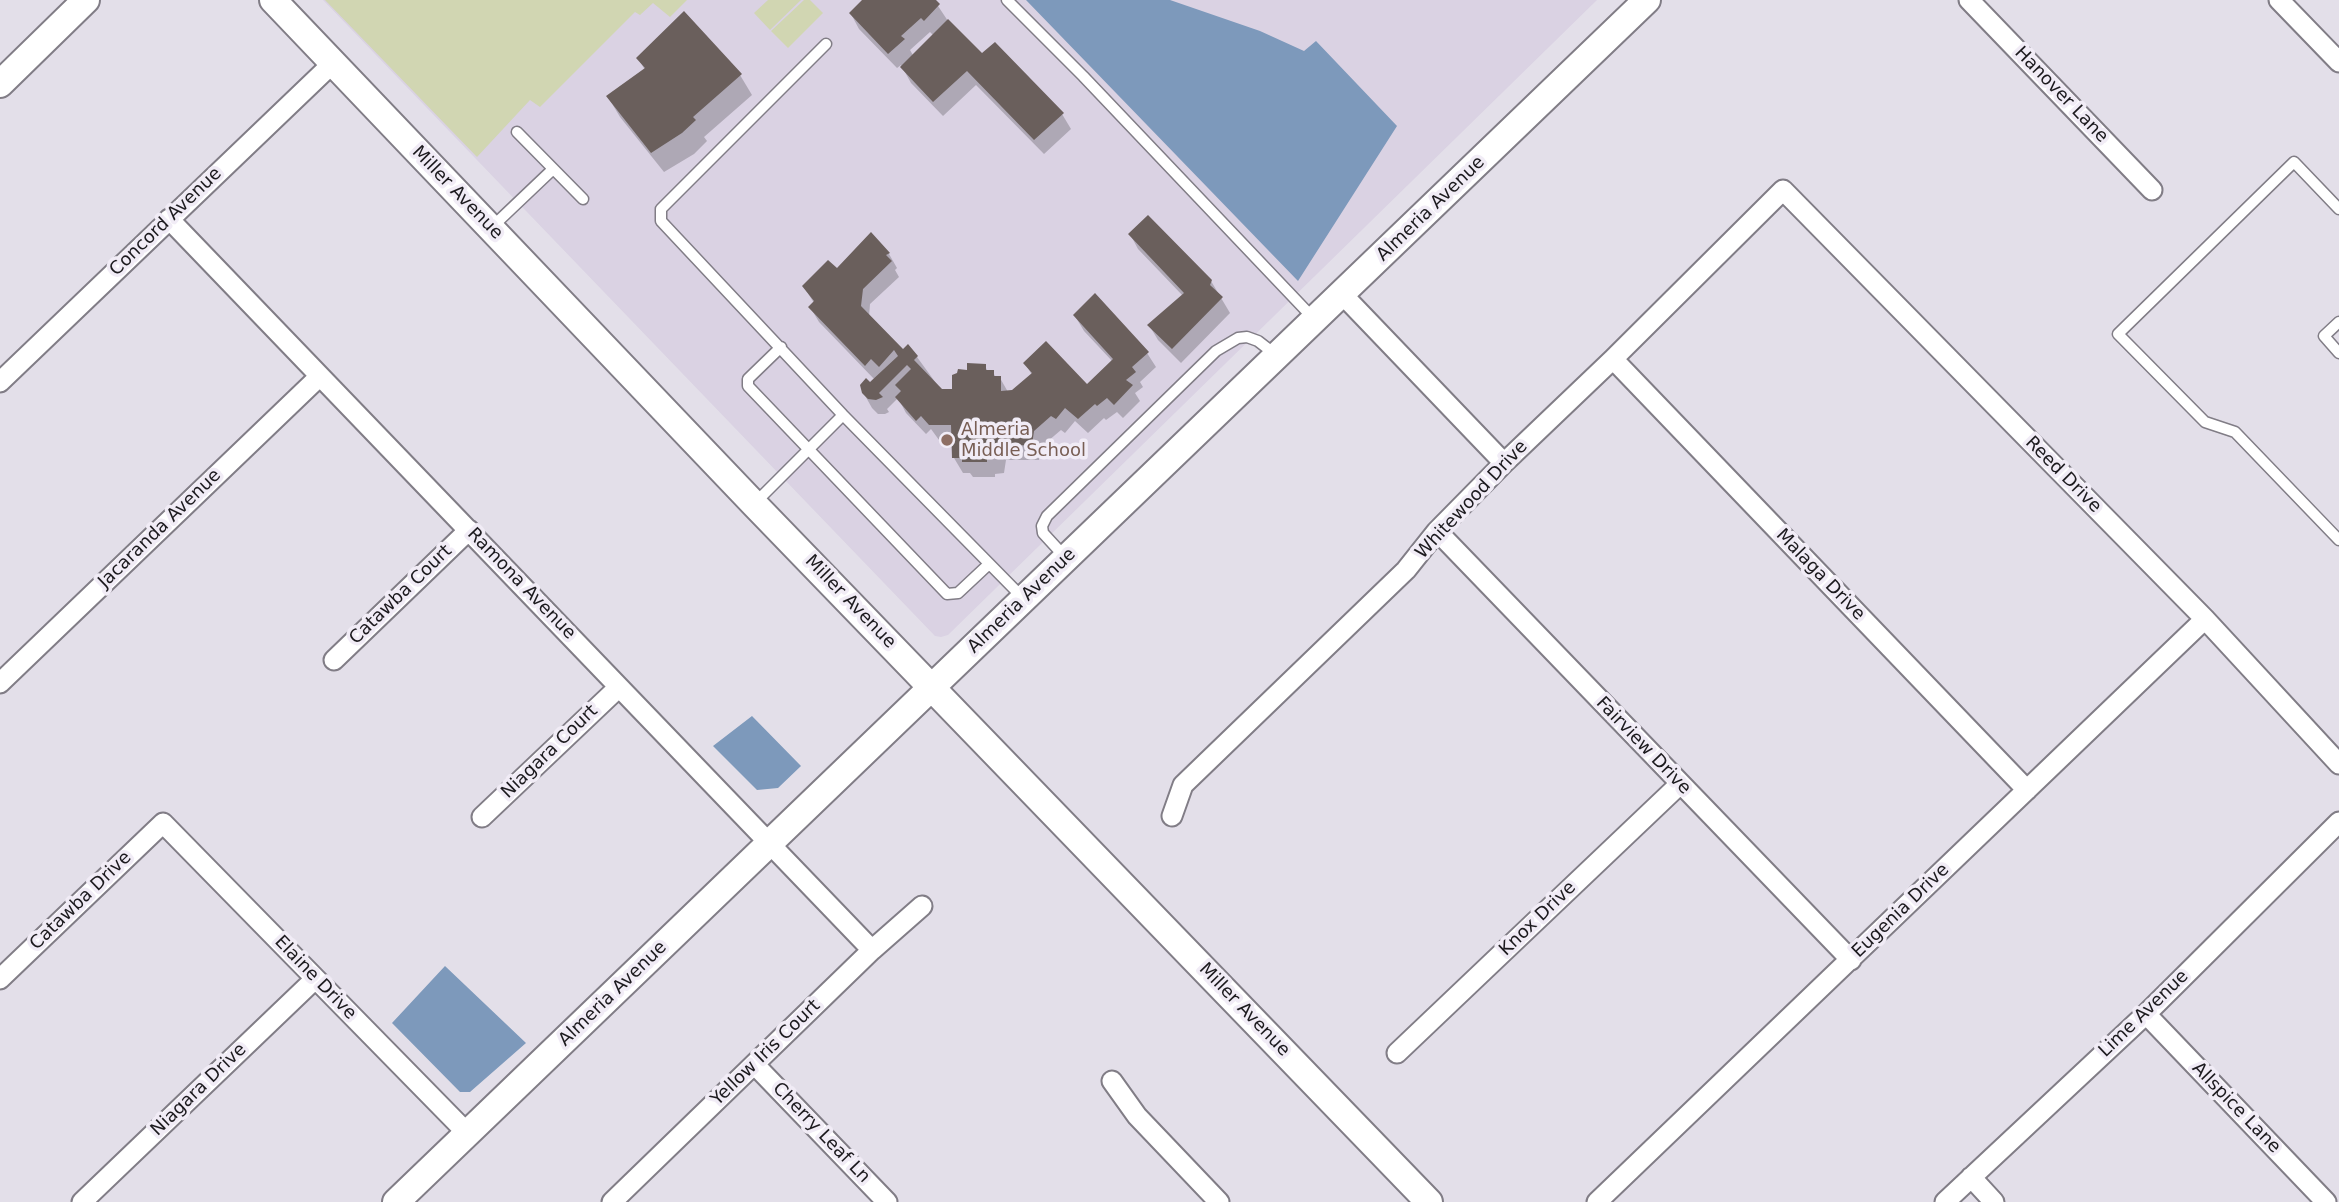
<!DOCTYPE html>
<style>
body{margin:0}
canvas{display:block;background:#e3dfe9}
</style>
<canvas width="2339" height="1202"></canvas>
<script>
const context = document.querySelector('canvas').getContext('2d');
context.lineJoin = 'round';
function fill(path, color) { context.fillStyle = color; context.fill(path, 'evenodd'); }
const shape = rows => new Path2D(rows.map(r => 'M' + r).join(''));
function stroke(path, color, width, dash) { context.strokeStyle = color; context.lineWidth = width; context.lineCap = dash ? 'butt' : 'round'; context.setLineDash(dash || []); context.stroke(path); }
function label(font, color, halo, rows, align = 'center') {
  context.font = font + ' "DejaVu Sans",sans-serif'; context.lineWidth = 7; context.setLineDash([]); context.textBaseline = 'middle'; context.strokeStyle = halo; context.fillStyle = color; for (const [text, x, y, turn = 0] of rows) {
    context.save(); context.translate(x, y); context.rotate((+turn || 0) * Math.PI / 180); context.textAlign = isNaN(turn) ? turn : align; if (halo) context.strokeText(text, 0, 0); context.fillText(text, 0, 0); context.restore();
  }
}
fill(shape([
 [323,0,1597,0,948,635,941,637,935,636]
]), '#dad2e3');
fill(shape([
 [325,0,687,0,670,17,653,3,640,15,635,12,540,107,530,100,477,157],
 [768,0,801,0,770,30,754,13],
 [804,0,810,0,823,13,788,48,771,31]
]), '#d1d6b2');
fill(shape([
 [1026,0,1170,0,1260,31,1304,51,1316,41,1397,126,1298,281],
 [752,716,801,766,778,788,757,790,713,746],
 [445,966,526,1043,470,1092,460,1092,392,1023]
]), '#7d99bb');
fill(shape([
 [865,0,934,0,948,21,982,55,1062,114,1071,129,1044,154,976,85,943,116,911,83,901,65,897,68,859,29,851,14],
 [930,32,934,36,914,57,910,50],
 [638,58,740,75,752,95,704,137,707,141,694,154,664,172,620,117,608,97,645,70],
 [1130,234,1211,281,1230,313,1181,363,1158,340,1149,325,1183,296,1138,249],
 [871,235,889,254,897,268,895,270,899,277,870,304,869,317,903,352,917,357,941,390,953,391,969,372,985,366,988,372,993,372,996,378,1000,378,1008,392,1013,392,1032,375,1025,363,1087,387,1113,362,1084,331,1075,316,1147,353,1156,367,1140,382,1143,387,1135,393,1140,401,1123,418,1117,412,1106,420,1104,418,1088,433,1075,421,1065,433,1061,430,1041,447,1039,460,1006,460,1004,473,995,474,995,477,973,477,970,473,963,473,954,458,953,440,939,440,931,429,926,434,906,413,898,398,887,409,889,412,885,414,878,414,872,408,863,392,875,380,819,322,810,307,814,303,804,287,837,270]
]), '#0003');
fill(shape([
 [862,0,936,0,940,4,924,21,921,18,901,36,905,39,888,54,849,13],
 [684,11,742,74,693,117,696,120,682,133,651,153,606,96,645,68,636,58],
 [948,19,982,53,995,42,1064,113,1034,140,967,71,933,102,900,67],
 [1148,215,1212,280,1210,285,1223,297,1172,349,1147,325,1184,293,1128,234],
 [871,232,890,253,886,255,892,261,863,289,861,306,903,349,908,344,918,356,914,360,942,389,952,389,952,375,957,373,958,369,967,370,967,363,986,364,986,370,994,370,994,376,1001,376,1001,391,1012,390,1032,373,1023,363,1046,341,1087,384,1113,359,1073,315,1095,293,1149,352,1132,367,1136,372,1126,380,1133,385,1114,405,1107,398,1097,406,1095,404,1078,419,1065,408,1056,419,1051,416,1034,431,1032,445,998,446,996,458,987,459,987,462,962,462,962,458,952,458,951,425,929,425,921,416,916,421,895,397,901,391,895,385,911,369,907,365,879,393,883,397,876,400,868,399,862,393,860,385,866,378,870,382,898,356,894,350,879,367,871,359,865,366,808,307,814,301,802,286,828,260,837,268]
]), '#6a5f5c');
const lane = shape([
 [1007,0,1083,76,1315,320],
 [826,44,661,209,661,221,843,415,1023,598],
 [517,132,583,199],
 [2339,209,2294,162,2118,334,2205,422,2235,432,2339,540],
 [493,226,553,169],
 [2339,322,2324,336,2339,353],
 [781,347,748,379,748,386,947,594,958,593,989,564],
 [755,503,843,415],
 [1065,557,1043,533,1042,526,1047,516,1216,351,1238,338,1247,337,1258,341,1276,355]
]);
const street = shape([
 [1969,0,2152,190],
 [2279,0,2339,62],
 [169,219,872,950],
 [1342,294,1504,463],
 [1613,359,2027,790],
 [0,382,333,63],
 [1437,531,1851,960],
 [334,660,469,530],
 [0,683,320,376],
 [1172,816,1183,785,1406,570,1437,531,1504,463,1613,359,1783,190,2205,619,2339,764],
 [482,817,619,687],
 [0,979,163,823,468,1134],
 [2146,1014,2326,1202],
 [1397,1053,1680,784],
 [755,1065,887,1202],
 [1112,1081,1137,1116,1219,1202],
 [1971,1177,1994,1202],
 [82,1202,315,979],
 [612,1202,872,950,922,906],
 [1597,1202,2205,619],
 [1945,1202,2146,1014,2339,822]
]);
const secondary = shape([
 [273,0,754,504,1429,1202],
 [0,84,86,0],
 [396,1202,1647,0]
]);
stroke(lane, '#817d86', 13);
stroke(street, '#817d86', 23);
stroke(secondary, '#817d86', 30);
stroke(lane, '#fff', 10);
stroke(street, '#fff', 19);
stroke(secondary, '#fff', 26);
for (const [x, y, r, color] of [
 [947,440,7,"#8d6e63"]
]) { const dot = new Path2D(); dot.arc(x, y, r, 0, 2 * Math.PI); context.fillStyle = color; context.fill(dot); stroke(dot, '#f1ecf6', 2.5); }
label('18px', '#1c1a1e', '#f1ecf6', [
 ["Hanover Lane",2061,95,46],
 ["Miller Avenue",457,193,46],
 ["Almeria Avenue",1431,209,-44],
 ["Concord Avenue",166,222,-44],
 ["Reed Drive",2063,475,45],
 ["Whitewood Drive",1472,500,-47],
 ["Jacaranda Avenue",160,529,-44],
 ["Malaga Drive",1820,575,46],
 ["Ramona Avenue",521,584,46],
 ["Catawba Court",401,595,-44],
 ["Almeria Avenue",1022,601,-44],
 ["Miller Avenue",850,602,46],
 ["Fairview Drive",1643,746,46],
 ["Niagara Court",550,752,-44],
 ["Catawba Drive",81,901,-44],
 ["Eugenia Drive",1901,911,-44],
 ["Knox Drive",1538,919,-44],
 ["Elaine Drive",315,978,46],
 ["Almeria Avenue",613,994,-44],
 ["Miller Avenue",1244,1010,46],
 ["Lime Avenue",2144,1014,-44],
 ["Yellow Iris Court",766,1053,-44],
 ["Niagara Drive",199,1090,-44],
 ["Allspice Lane",2236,1108,46],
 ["Cherry Leaf Ln",821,1133,46]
]);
label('18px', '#785e54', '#f1ecf6', [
 ["Almeria",961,430],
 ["Middle School",961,451]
], 'left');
</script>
